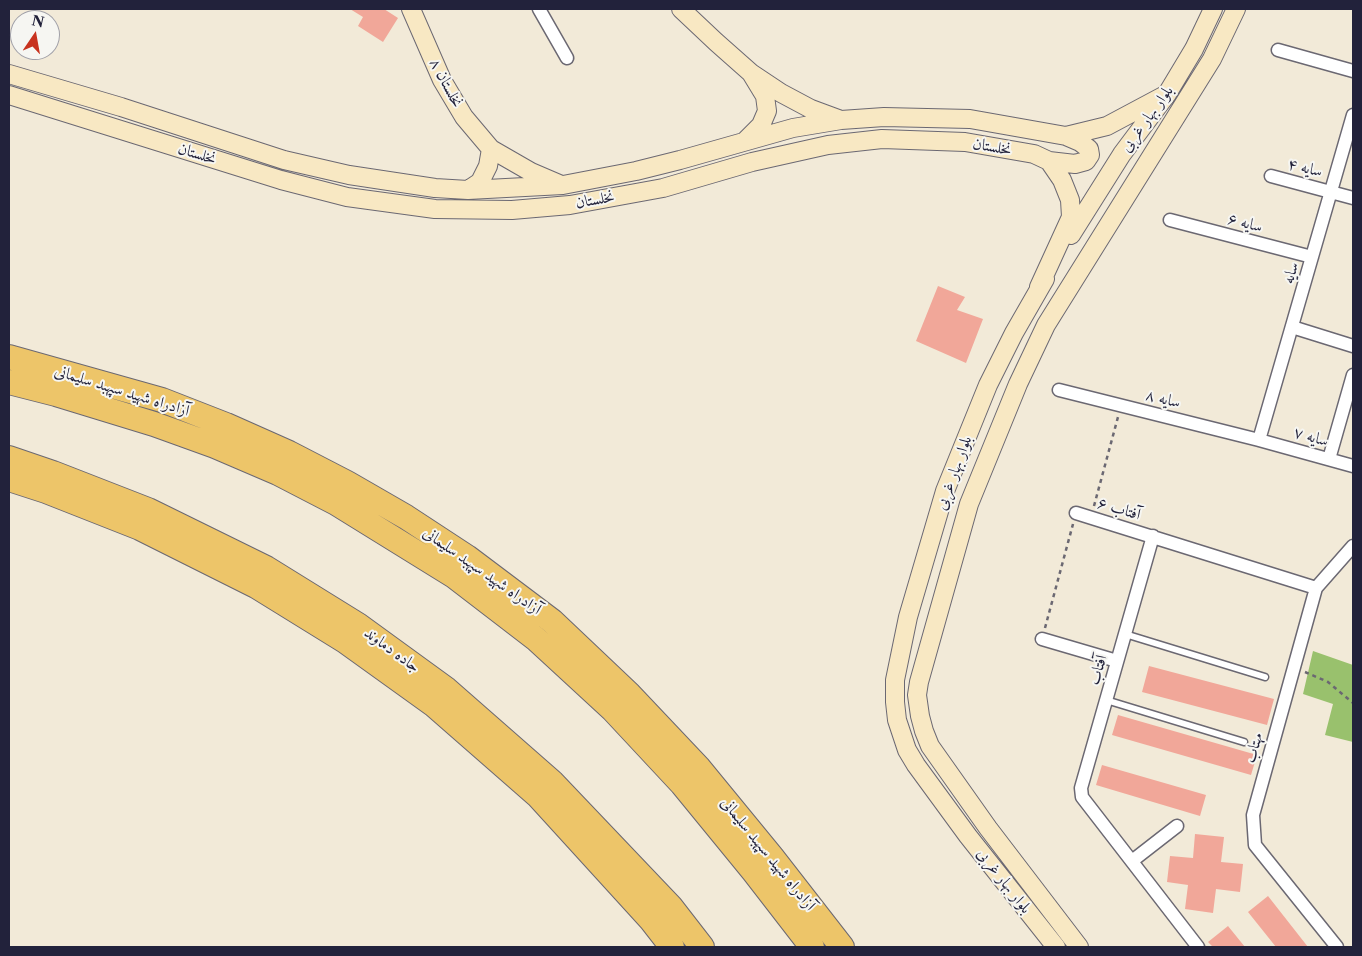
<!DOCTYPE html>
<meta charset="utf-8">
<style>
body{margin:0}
#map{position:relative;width:1362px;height:956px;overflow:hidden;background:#f2ead8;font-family:"Libre Caslon Text",serif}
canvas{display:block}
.frame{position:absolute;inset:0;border:10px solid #22223b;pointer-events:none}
.north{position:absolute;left:10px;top:10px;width:50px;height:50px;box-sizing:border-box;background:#f6f6f2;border:1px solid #a1a1a9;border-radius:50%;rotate:12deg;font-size:14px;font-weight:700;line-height:20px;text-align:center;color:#22223b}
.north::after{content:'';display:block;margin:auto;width:18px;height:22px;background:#c8321e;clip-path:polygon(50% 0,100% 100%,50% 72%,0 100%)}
</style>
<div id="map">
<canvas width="1362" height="956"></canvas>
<div class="frame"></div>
<div class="north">N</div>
</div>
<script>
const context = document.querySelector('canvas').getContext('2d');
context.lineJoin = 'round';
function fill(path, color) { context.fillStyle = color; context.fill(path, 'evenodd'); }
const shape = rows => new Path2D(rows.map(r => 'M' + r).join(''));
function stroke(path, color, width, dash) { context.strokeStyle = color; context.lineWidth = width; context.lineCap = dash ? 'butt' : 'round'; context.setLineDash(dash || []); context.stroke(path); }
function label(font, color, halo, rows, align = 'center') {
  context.font = font + ' "Libre Caslon Text",Amiri,serif'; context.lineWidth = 4; context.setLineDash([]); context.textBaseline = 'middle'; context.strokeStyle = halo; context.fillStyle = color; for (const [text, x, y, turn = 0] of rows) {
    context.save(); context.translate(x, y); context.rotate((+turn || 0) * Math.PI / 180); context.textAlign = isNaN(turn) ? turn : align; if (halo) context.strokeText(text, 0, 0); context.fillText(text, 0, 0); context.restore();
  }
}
fill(shape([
 [1313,651,1353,665,1353,742,1325,735,1333,704,1303,694]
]), '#99c16d');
fill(shape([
 [350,9,384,9,398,18,383,42,358,26,363,17],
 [938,286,965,297,957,310,983,319,966,363,916,341],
 [1149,666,1274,699,1267,725,1142,692],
 [1118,715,1257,755,1251,775,1112,735],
 [1102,765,1206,795,1200,816,1096,785],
 [1195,834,1224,837,1221,862,1243,864,1240,892,1216,889,1213,913,1185,909,1188,885,1167,882,1170,856,1193,858],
 [1268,896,1308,947,1276,947,1248,912],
 [1228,926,1245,947,1213,947,1208,942]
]), '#f1a799');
const lane = shape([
 [1125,634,1265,677],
 [1106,700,1244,742]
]);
const street = shape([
 [539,9,567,58],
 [1278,50,1353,71],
 [1271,176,1353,198],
 [1170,220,1312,257],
 [1292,327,1353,346],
 [1059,390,1259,440,1353,466],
 [1259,440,1353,115],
 [1329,459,1353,375],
 [1076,513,1316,588],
 [1153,536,1081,788,1082,797,1198,947],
 [1042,639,1117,661],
 [1132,861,1177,826],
 [1337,947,1255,845,1253,815,1316,588,1353,546]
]);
const secondary = shape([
 [411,9,442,80,464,117,491,149,531,172,559,184],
 [681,9,716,42,751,73],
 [9,74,121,107,284,160,349,175,435,188,468,190,563,185,636,171,680,160,793,128,841,120,884,117,970,119,1066,136,1107,126,1167,94],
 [9,95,281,180,347,197,435,209,512,210,570,205,663,188,752,162,828,145,882,139,965,142,1034,154,1049,161,1062,180,1070,200,1071,217,1039,287],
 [746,140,761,125,767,111,765,96,751,73,781,93,811,109,838,119],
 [1049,161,1075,164,1086,161,1090,155,1089,149,1080,142,1066,136],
 [468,190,480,182,488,166,491,149],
 [1071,235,1122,154,1167,94,1194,49,1213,9],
 [1045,279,1014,333,988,385,945,491,908,617,895,680,895,702,897,720,907,750,916,765,968,836,1056,947],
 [1079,947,988,828,930,746,924,731,920,716,917,695,919,682,969,504,1018,384,1046,325,1212,59,1236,9]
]);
const highway = shape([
 [9,357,162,400,226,425,289,453,347,483,406,517,467,557,552,621,629,694,699,768,772,857,842,947],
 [9,382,56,394,154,424,215,446,278,473,336,503,454,576,536,639,613,710,682,784,754,872,812,947],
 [9,458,53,473,148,510,266,568,358,625,446,689,552,782,671,907,702,947],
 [9,479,46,491,140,528,256,586,345,641,434,705,538,796,651,920,672,947]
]);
stroke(lane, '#6b6872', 9);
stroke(street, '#6b6872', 15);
stroke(secondary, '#6b6872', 20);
stroke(highway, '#6b6872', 26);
stroke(shape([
 [1094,506,1118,417],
 [1045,628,1073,524],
 [1305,672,1328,682,1353,703]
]), '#6b6872', 2.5, [4, 4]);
stroke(lane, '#fff', 6);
stroke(street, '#fff', 12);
stroke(secondary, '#f8e8c3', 18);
stroke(highway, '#edc569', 24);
label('16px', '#22223b', '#f6f6f2', [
 ["نخلستان ۸",446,83,62],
 ["بلوار بهار غربی",1147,119,-54],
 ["نخلستان",992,147,10],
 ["نخلستان",197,154,17],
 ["سایه ۴",1305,168,14],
 ["نخلستان",595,200,-10],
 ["سایه ۶",1245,223,15],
 ["سایه",1291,273,-74],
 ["آزادراه شهید سپهبد سلیمانی",122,391,17],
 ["سایه ۸",1163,399,14],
 ["سایه ۷",1311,437,16],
 ["بلوار بهار غربی",954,473,-70],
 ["آفتاب ۶",1119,509,17],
 ["آزادراه شهید سپهبد سلیمانی",482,571,35],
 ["جاده دماوند",392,650,36],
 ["آفتاب",1098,670,-74],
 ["مهتاب",1254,748,-74],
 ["آزادراه شهید سپهبد سلیمانی",768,854,51],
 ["بلوار بهار غربی",1004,881,52]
]);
</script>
